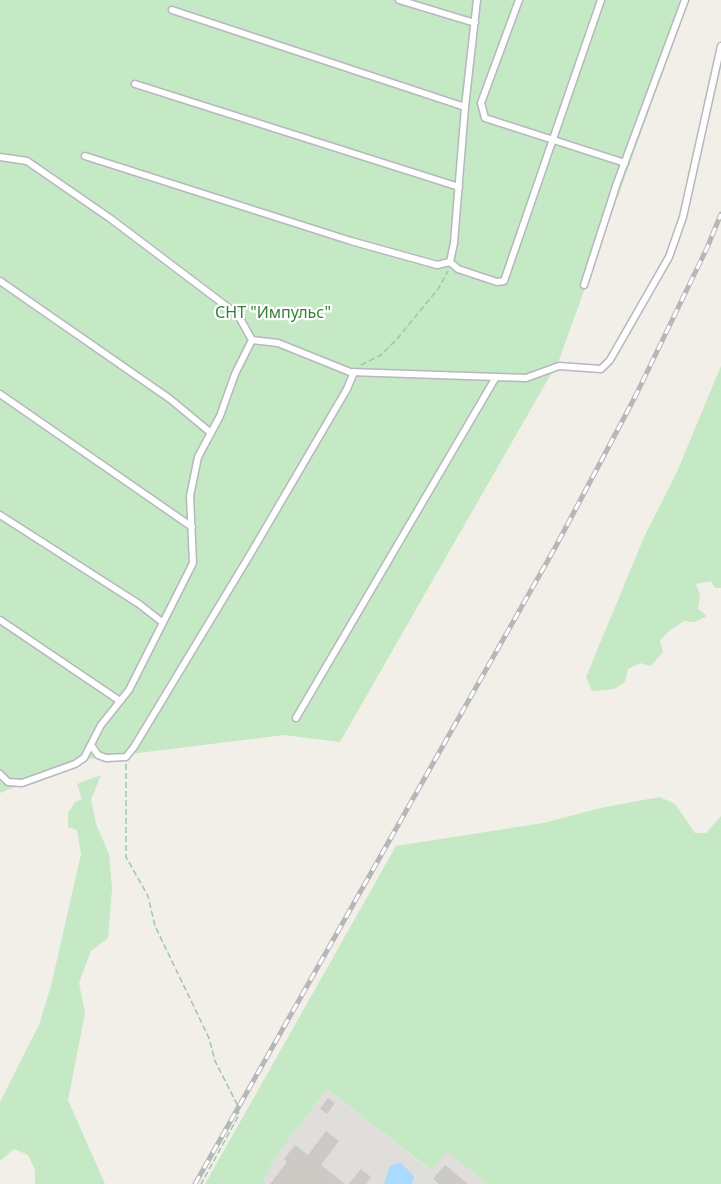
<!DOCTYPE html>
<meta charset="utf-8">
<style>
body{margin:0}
canvas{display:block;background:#f1efe8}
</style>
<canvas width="721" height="1184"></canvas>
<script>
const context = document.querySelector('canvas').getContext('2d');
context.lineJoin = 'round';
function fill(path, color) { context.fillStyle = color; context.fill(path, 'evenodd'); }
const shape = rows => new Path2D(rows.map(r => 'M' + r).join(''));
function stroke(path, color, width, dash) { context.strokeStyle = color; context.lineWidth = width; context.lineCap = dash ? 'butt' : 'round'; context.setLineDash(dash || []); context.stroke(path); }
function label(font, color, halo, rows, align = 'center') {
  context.font = font + ' "Noto Sans",sans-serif'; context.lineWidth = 4.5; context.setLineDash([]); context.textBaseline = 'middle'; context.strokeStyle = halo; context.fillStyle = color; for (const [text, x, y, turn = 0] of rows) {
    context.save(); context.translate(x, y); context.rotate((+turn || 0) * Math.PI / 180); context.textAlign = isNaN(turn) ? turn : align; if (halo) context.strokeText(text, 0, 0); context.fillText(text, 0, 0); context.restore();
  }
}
fill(shape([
 [327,1089,430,1170,447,1151,487,1184,262,1184,274,1159]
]), '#e0deda');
fill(shape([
 [0,0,689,0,559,360,340,742,284,735,81,760,0,793],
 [721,366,721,588,715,588,711,581,696,584,700,594,698,609,707,616,695,622,684,621,669,631,660,641,663,652,651,666,640,663,628,669,625,682,614,689,592,691,586,677,645,535,676,474],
 [101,775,91,800,96,824,109,854,112,888,108,938,91,951,79,983,85,1013,68,1100,105,1184,35,1184,35,1170,28,1155,14,1149,0,1161,0,1102,39,1025,51,986,81,854,77,830,68,827,68,813,75,802,82,799,77,784],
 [660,797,675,804,695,833,706,833,721,816,721,1184,487,1184,447,1151,431,1170,327,1089,274,1159,262,1184,205,1184,396,846,543,823,605,807]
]), '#c5e8c5');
fill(shape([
 [400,1162,414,1176,412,1184,384,1184,390,1166]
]), '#aadaff');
fill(shape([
 [328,1098,335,1103,327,1114,320,1109],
 [326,1131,339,1141,321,1165,345,1184,270,1184,287,1162,284,1159,295,1145,308,1155],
 [445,1165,468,1184,439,1184,433,1179],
 [361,1169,371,1177,366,1184,349,1184]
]), '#cccac5');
const lane = shape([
 [399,0,475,23],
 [519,0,481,103,485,118,625,163],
 [172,10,465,107],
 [135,84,459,187],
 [85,156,351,241,437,265,450,262,458,269,497,282,504,281,601,0],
 [0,157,27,161,111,219,238,315,252,340,278,343,350,372,526,378,559,366,601,369,610,360,669,257,683,217,721,46],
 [450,262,454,243,465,107,477,0],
 [0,281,170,399,211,433],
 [584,285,617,183,685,0],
 [0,394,192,527],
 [0,515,139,604,162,622],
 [0,620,120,701],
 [296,718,496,377],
 [91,745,98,755,106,758,126,757,134,747,251,553,347,389,354,372],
 [0,774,8,782,22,783,75,764,84,758,101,725,129,690,193,563,190,496,198,457,220,416,235,374,252,340]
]);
stroke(lane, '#b5b8bc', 9);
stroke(shape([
 [361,365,381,355,397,339,438,289,448,271],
 [126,764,126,857,148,896,155,926,209,1038,215,1061,237,1104,239,1115,201,1184]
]), '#9cc7a9', 1.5, [6, 3]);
stroke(lane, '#fff', 6);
const rail = shape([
 [195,1184,556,546,635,397,707,248,721,214]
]);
stroke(rail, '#b6b7b8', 5);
stroke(rail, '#fff', 3, [9]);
label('16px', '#348238', '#fff', [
 ["СНТ \"Импульс\"",273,313]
]);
</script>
